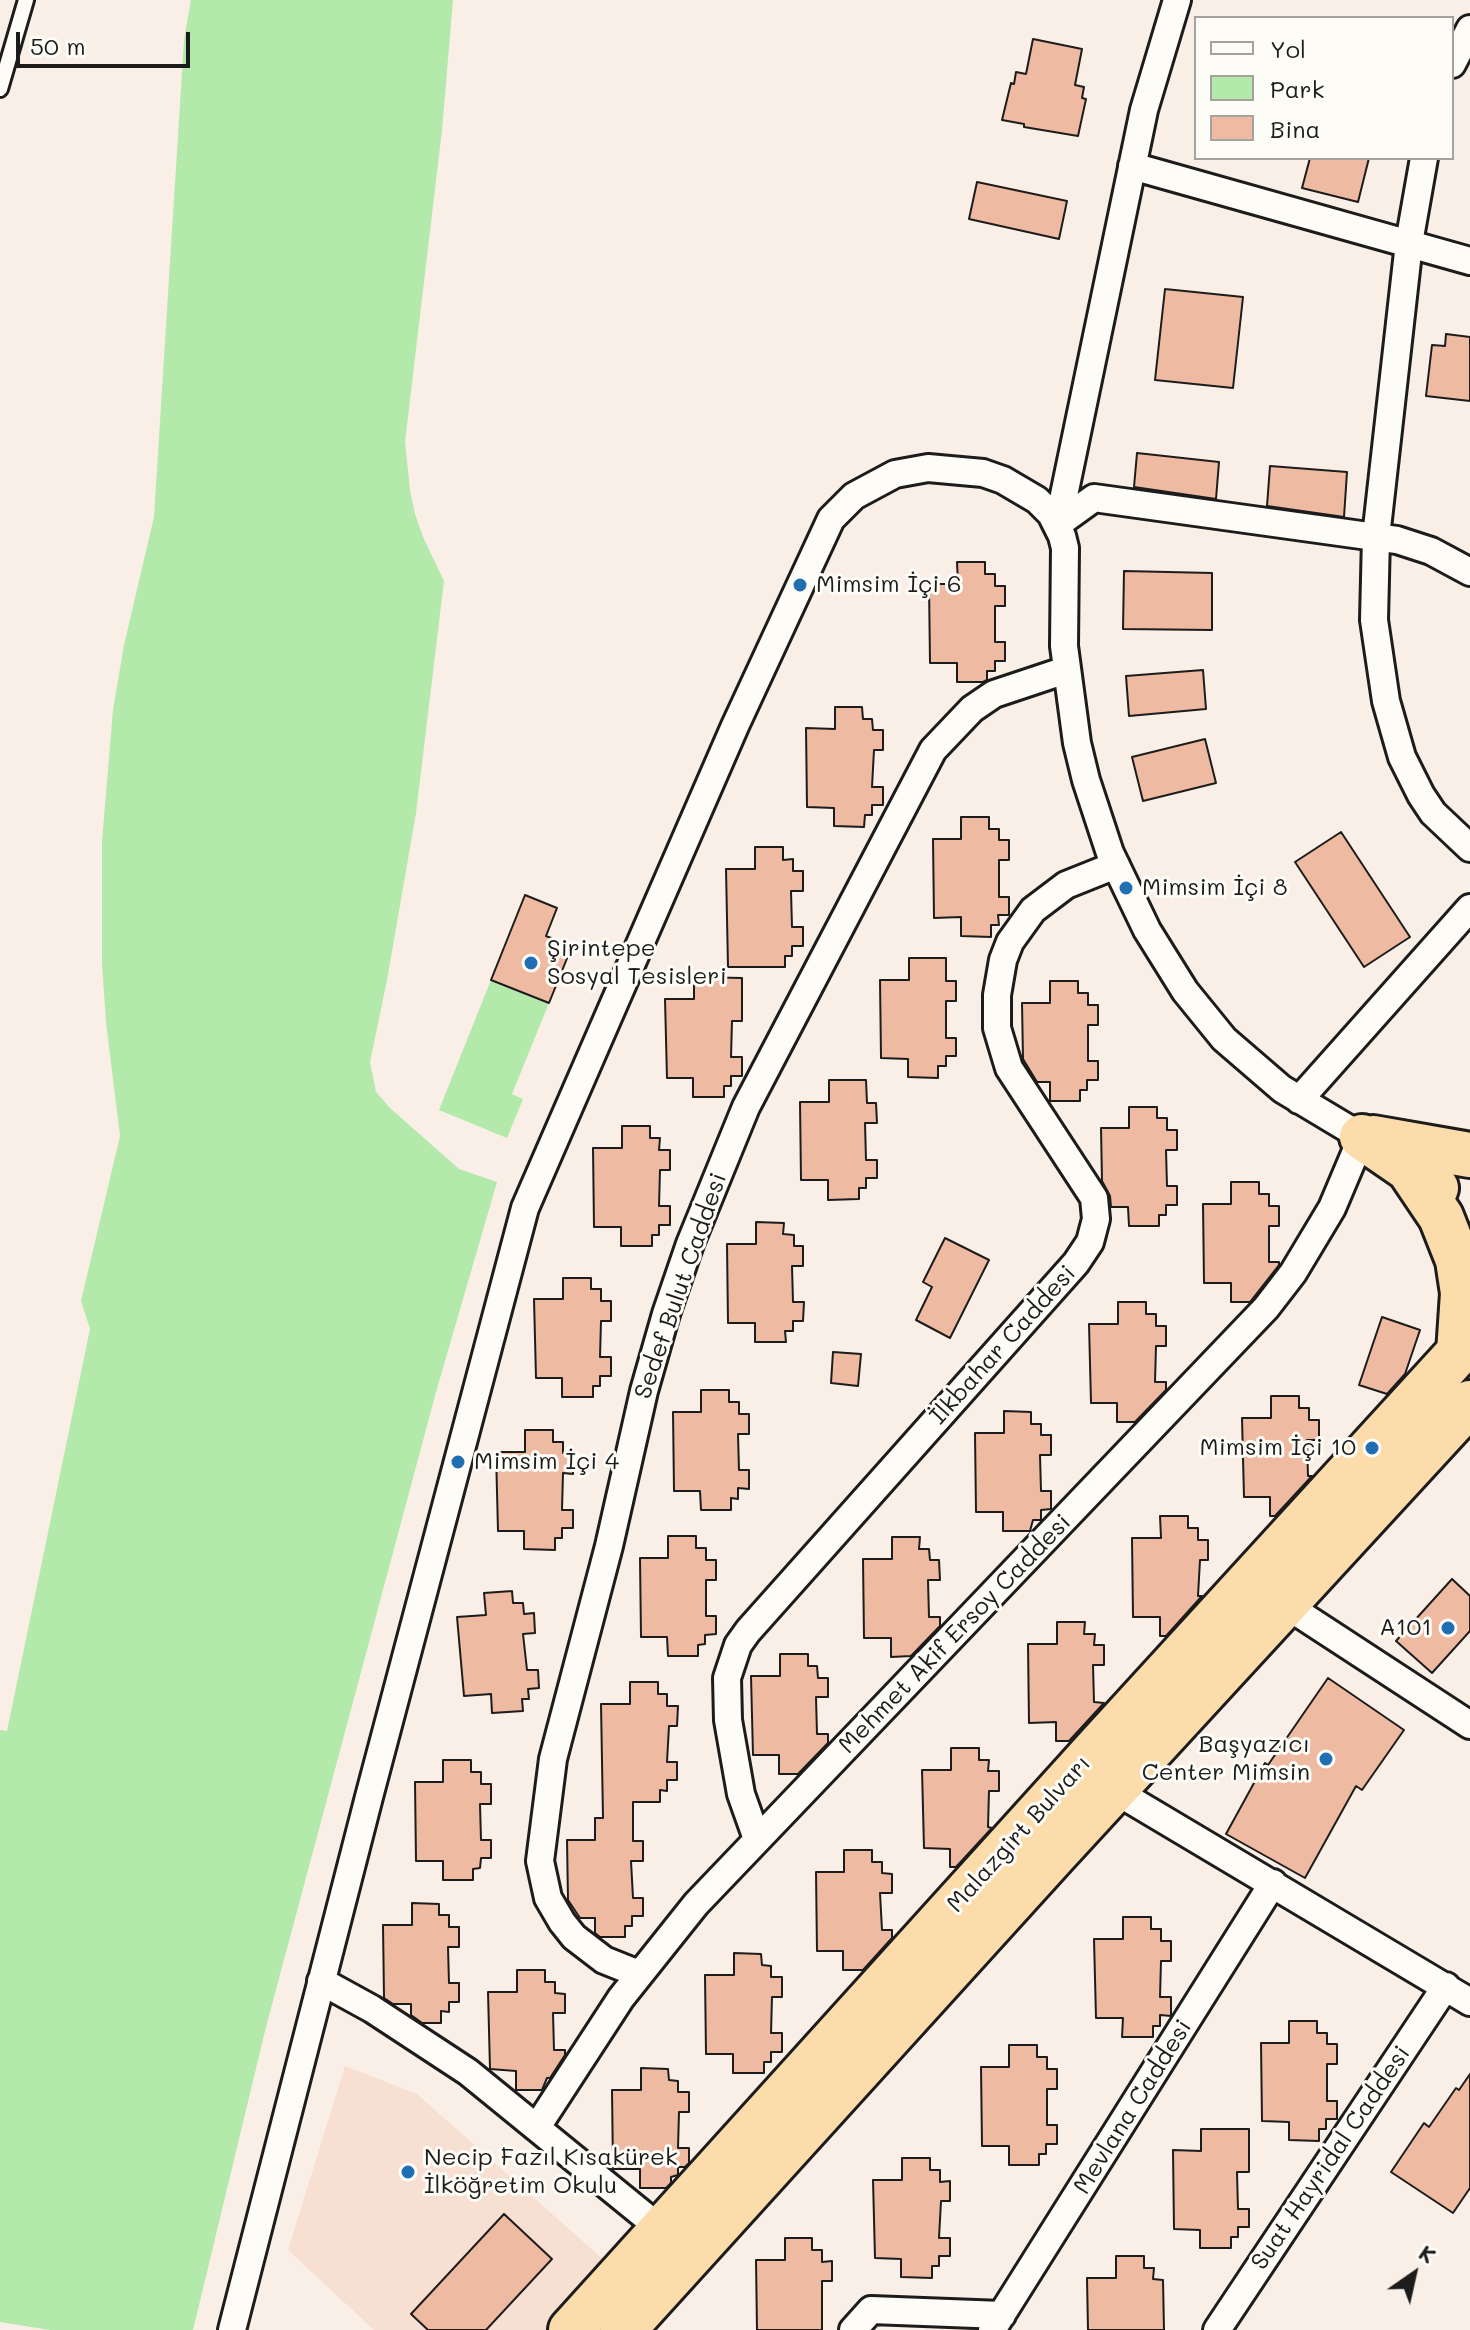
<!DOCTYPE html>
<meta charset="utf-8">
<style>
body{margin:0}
#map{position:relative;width:1470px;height:2330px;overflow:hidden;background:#faefe6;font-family:Mali,sans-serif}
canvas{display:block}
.legend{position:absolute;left:1194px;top:16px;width:260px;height:144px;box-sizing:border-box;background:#fdfcf7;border:2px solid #a3a29f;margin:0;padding:10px 14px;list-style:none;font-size:24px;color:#1c1c1c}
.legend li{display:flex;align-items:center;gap:16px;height:40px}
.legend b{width:40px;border:2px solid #a3a29f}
.north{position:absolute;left:1374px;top:2234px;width:80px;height:80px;-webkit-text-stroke:6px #fdfcf7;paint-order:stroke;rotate:34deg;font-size:22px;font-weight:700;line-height:32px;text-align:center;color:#1c1c1c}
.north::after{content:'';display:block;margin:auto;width:28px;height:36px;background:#1c1c1c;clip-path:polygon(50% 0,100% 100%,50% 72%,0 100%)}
.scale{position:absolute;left:16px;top:32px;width:174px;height:36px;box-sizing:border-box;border:4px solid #1c1c1c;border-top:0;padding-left:10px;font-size:24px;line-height:28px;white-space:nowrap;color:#1c1c1c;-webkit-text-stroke:6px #fdfcf7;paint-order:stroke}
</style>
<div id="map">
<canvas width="1470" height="2330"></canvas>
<ul class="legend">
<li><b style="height:10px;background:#fdfcf7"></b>Yol</li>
<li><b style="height:22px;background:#b3e9ab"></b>Park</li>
<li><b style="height:22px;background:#efbaa2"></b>Bina</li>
</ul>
<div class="north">K</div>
<div class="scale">50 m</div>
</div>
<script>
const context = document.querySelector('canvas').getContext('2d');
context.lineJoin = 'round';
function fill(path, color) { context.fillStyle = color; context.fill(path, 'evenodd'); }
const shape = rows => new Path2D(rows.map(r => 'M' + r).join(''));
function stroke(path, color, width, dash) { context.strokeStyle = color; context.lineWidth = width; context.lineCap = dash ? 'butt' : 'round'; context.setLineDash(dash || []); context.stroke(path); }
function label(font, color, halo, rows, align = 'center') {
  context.font = font + ' Mali,sans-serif'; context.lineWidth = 6; context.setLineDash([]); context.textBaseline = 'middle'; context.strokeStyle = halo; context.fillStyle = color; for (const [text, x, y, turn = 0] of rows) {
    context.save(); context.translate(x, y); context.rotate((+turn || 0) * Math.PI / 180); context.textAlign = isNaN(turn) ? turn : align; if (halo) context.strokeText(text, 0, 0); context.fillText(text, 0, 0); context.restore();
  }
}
fill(shape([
 [345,2066,417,2094,613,2268,556,2330,374,2330,288,2250]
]), '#f7dfd2');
fill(shape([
 [191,0,453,0,442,130,405,442,410,490,415,514,423,537,444,581,416,813,387,980,370,1062,376,1092,390,1108,459,1169,497,1182,436,1392,266,2027,193,2330,50,2330,0,2322,0,1730,7,1731,90,1329,81,1301,120,1136,106,1022,102,964,102,841,113,710,124,645,154,517,184,40],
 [491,980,549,1003,512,1094,523,1099,507,1138,439,1110]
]), '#b3e9ab');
const building = shape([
 [1033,39,1082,49,1075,85,1084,87,1082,98,1086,99,1078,136,1024,127,1024,124,1002,120,1011,83,1014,84,1016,72,1026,74,1033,39],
 [1310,158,1369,158,1358,202,1302,188,1310,158],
 [977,182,1067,201,1059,239,969,219,977,182],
 [1165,289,1243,297,1233,388,1155,380,1165,289],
 [1446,334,1470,337,1470,401,1426,396,1432,345,1445,346,1446,334],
 [1137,453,1219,462,1216,499,1134,487,1137,453],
 [1270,466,1347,472,1344,517,1267,506,1270,466],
 [957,562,985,562,985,574,995,574,995,586,1005,586,1005,606,995,606,995,642,1005,642,1005,661,995,661,995,671,987,671,987,680,983,682,957,682,957,663,930,663,929,584,958,584,957,562],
 [1124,571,1212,573,1212,630,1123,629,1124,571],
 [1203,670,1206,709,1129,716,1126,676,1203,670],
 [835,707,862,707,863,719,872,719,873,730,883,730,883,750,874,750,872,787,883,787,883,805,872,805,872,815,865,815,864,827,834,826,834,808,807,807,806,728,835,729,835,707],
 [1205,739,1216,783,1143,801,1132,757,1205,739],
 [961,817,989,817,989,829,999,829,999,840,1009,840,1009,860,999,860,999,897,1009,897,1009,915,998,915,999,925,991,925,991,937,961,936,961,917,934,918,933,839,961,839,961,817],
 [1341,832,1410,937,1364,967,1295,862,1341,832],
 [755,847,783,847,783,860,793,859,793,871,803,871,803,891,791,891,792,927,803,927,803,946,792,946,792,956,785,956,785,967,728,967,726,869,755,869,755,847],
 [525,895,557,908,546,936,572,946,549,1003,491,980,525,895],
 [909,958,946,958,946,981,956,981,956,1001,946,1001,946,1038,956,1038,956,1056,946,1056,946,1066,938,1066,938,1078,908,1077,908,1059,881,1058,880,980,909,980,909,958],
 [694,977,742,978,742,1021,732,1021,731,1057,742,1057,742,1076,731,1076,731,1086,724,1086,724,1097,693,1097,693,1078,667,1078,665,999,694,999,694,977],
 [1050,981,1078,981,1078,993,1088,993,1088,1005,1098,1005,1098,1025,1088,1025,1088,1061,1098,1061,1098,1080,1087,1080,1087,1090,1080,1090,1080,1101,1050,1101,1050,1082,1037,1082,1023,1059,1022,1003,1050,1003,1050,981],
 [829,1080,866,1080,867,1103,876,1103,877,1123,865,1123,866,1160,877,1160,877,1178,866,1178,866,1188,859,1188,859,1199,828,1200,828,1180,801,1180,800,1102,829,1102,829,1080],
 [1129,1107,1157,1107,1157,1118,1167,1118,1167,1130,1177,1130,1177,1150,1166,1150,1167,1186,1177,1186,1177,1205,1166,1205,1166,1215,1159,1215,1159,1226,1129,1226,1128,1207,1111,1207,1110,1196,1102,1181,1101,1128,1129,1128,1129,1107],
 [622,1126,650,1126,650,1138,660,1138,659,1150,670,1150,670,1170,660,1170,659,1206,670,1206,670,1225,659,1225,659,1235,652,1235,652,1246,621,1246,621,1227,594,1227,593,1148,622,1148,622,1126],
 [1231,1182,1259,1182,1259,1194,1269,1194,1269,1206,1279,1206,1279,1226,1269,1226,1269,1262,1279,1262,1279,1265,1250,1302,1231,1302,1231,1283,1204,1283,1203,1204,1231,1204,1231,1182],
 [756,1222,784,1223,783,1234,794,1235,794,1246,803,1246,803,1266,792,1266,793,1302,804,1302,803,1321,793,1321,793,1331,785,1331,786,1342,755,1342,755,1323,728,1323,727,1244,756,1244,756,1222],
 [945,1238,989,1260,950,1338,916,1320,932,1287,923,1282,945,1238],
 [563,1278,591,1278,591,1289,601,1289,601,1301,611,1301,611,1321,601,1321,600,1357,611,1357,611,1376,600,1376,600,1386,593,1386,593,1397,562,1397,562,1378,536,1378,534,1299,563,1299,563,1278],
 [1118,1302,1146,1302,1146,1314,1156,1314,1156,1326,1166,1326,1166,1346,1156,1346,1155,1382,1166,1382,1166,1390,1135,1422,1117,1422,1117,1403,1091,1403,1089,1324,1118,1324,1118,1302],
 [1382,1317,1420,1330,1405,1374,1387,1394,1359,1385,1382,1317],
 [833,1352,861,1354,858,1386,831,1383,833,1352],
 [701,1390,729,1390,729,1402,739,1402,739,1414,749,1414,749,1434,738,1434,739,1470,749,1470,749,1489,738,1488,738,1499,731,1498,731,1510,701,1510,700,1491,674,1491,673,1412,701,1412,701,1390],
 [1271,1396,1299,1396,1299,1408,1309,1408,1309,1420,1319,1420,1319,1440,1307,1440,1308,1476,1312,1476,1275,1516,1270,1516,1270,1497,1244,1497,1242,1418,1271,1418,1271,1396],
 [1004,1411,1031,1412,1031,1424,1041,1424,1041,1435,1051,1435,1051,1455,1040,1455,1041,1491,1051,1491,1051,1509,1041,1510,1041,1520,1033,1520,1030,1531,1003,1531,1003,1512,976,1512,975,1433,1004,1433,1004,1411],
 [525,1430,553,1430,553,1442,563,1442,563,1453,573,1453,573,1474,563,1473,562,1510,573,1510,573,1528,562,1528,562,1538,555,1538,555,1550,524,1549,524,1531,498,1531,496,1452,525,1452,525,1430],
 [1160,1516,1188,1516,1188,1528,1198,1528,1198,1540,1208,1540,1208,1560,1200,1560,1198,1596,1202,1596,1166,1636,1160,1636,1160,1617,1133,1617,1132,1538,1161,1538,1160,1516],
 [668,1536,696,1536,696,1548,706,1548,706,1560,716,1560,716,1580,706,1580,706,1616,716,1616,716,1634,705,1635,705,1644,698,1645,698,1656,668,1656,667,1637,641,1637,640,1558,668,1558,668,1536],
 [892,1537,920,1537,919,1549,929,1549,930,1560,939,1560,940,1580,928,1580,929,1617,940,1617,940,1626,911,1656,891,1657,891,1638,864,1638,863,1559,892,1559,892,1537],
 [1452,1579,1470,1596,1470,1631,1432,1673,1396,1641,1452,1579],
 [512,1591,513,1603,523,1603,524,1614,534,1613,535,1633,523,1634,527,1670,538,1670,539,1688,528,1689,529,1699,522,1699,523,1711,492,1713,491,1694,464,1696,457,1617,486,1615,484,1593,512,1591],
 [1057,1622,1085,1622,1084,1634,1095,1634,1094,1645,1104,1645,1104,1665,1093,1665,1094,1702,1104,1703,1069,1741,1056,1741,1056,1722,1029,1723,1028,1644,1057,1644,1057,1622],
 [780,1654,808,1654,808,1666,817,1666,818,1678,828,1678,828,1697,816,1697,817,1734,828,1734,828,1743,798,1774,779,1774,779,1755,753,1755,751,1676,780,1676,780,1654],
 [1328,1678,1404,1730,1362,1790,1356,1786,1305,1878,1226,1834,1265,1763,1268,1765,1328,1678],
 [630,1682,658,1682,658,1694,667,1694,667,1706,678,1706,677,1726,669,1726,667,1762,677,1762,677,1780,667,1780,667,1791,660,1790,660,1802,633,1802,633,1841,643,1841,643,1861,631,1861,633,1898,643,1898,643,1916,632,1916,632,1926,625,1926,625,1937,600,1937,595,1933,595,1918,580,1918,568,1900,567,1840,595,1840,595,1818,603,1818,601,1704,630,1704,630,1682],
 [951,1748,979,1748,979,1760,989,1760,988,1771,999,1771,999,1791,989,1791,988,1827,992,1828,956,1867,950,1867,950,1849,924,1848,922,1770,951,1770,951,1748],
 [443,1760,471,1760,471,1772,481,1772,481,1784,491,1784,491,1804,480,1804,481,1840,491,1840,491,1858,481,1858,480,1868,473,1869,473,1880,443,1880,443,1861,416,1861,415,1782,443,1782,443,1760],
 [844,1850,872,1850,872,1862,882,1862,882,1873,892,1874,892,1893,880,1893,882,1930,892,1930,892,1938,863,1970,843,1970,843,1951,817,1951,816,1872,844,1872,844,1850],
 [412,1903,439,1904,439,1915,449,1915,449,1927,459,1927,459,1947,448,1947,449,1983,459,1983,459,2002,449,2002,449,2012,441,2011,441,2023,422,2023,411,2015,411,2004,393,2004,384,1998,383,1925,412,1925,412,1903],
 [1123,1917,1151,1917,1151,1929,1161,1929,1161,1941,1171,1941,1171,1961,1161,1961,1160,1997,1171,1997,1171,2016,1160,2015,1160,2026,1153,2026,1153,2037,1122,2037,1123,2018,1096,2018,1094,1939,1123,1939,1123,1917],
 [734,1953,761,1954,762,1965,771,1966,771,1977,782,1977,782,1997,772,1997,771,2033,782,2033,782,2052,771,2052,771,2062,764,2062,764,2073,733,2073,733,2054,706,2054,705,1975,734,1975,734,1953],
 [517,1970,545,1970,545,1982,555,1982,555,1993,565,1994,565,2013,553,2013,554,2050,565,2050,565,2055,550,2078,547,2078,542,2090,516,2090,516,2071,490,2069,488,1992,517,1992,517,1970],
 [1289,2021,1317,2021,1317,2033,1327,2033,1327,2044,1337,2044,1337,2064,1327,2064,1327,2101,1337,2101,1337,2119,1326,2119,1326,2129,1319,2129,1319,2141,1289,2140,1289,2122,1262,2121,1261,2043,1289,2043,1289,2021],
 [1009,2045,1037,2045,1037,2057,1047,2057,1047,2069,1057,2069,1057,2089,1047,2089,1047,2125,1057,2125,1057,2144,1046,2144,1046,2154,1039,2154,1039,2165,1009,2165,1009,2146,982,2146,981,2067,1009,2067,1009,2045],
 [641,2068,668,2069,669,2080,678,2081,678,2092,689,2092,689,2112,679,2112,678,2148,689,2148,689,2163,685,2167,678,2167,678,2175,671,2177,671,2183,666,2188,640,2188,640,2169,613,2169,612,2090,641,2090,641,2068],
 [1470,2074,1470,2188,1453,2213,1391,2172,1424,2123,1429,2127,1456,2088,1459,2090,1470,2074],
 [1201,2129,1249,2129,1249,2172,1237,2172,1238,2209,1249,2209,1249,2227,1238,2227,1238,2237,1231,2237,1231,2248,1200,2248,1200,2230,1174,2229,1173,2150,1201,2151,1201,2129],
 [902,2158,930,2158,930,2170,940,2170,940,2182,950,2181,950,2201,941,2201,939,2238,950,2238,950,2256,939,2256,939,2266,932,2266,932,2278,901,2277,901,2259,875,2258,873,2180,902,2180,902,2158],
 [504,2214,552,2259,486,2330,428,2330,411,2314,504,2214],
 [785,2238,812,2238,812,2250,822,2250,822,2262,832,2261,832,2281,822,2281,822,2330,757,2330,756,2260,785,2260,785,2238],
 [1116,2256,1144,2256,1144,2268,1154,2268,1153,2279,1163,2280,1164,2330,1088,2330,1087,2278,1116,2278,1116,2256]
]);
fill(building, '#efbaa2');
stroke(building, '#1c1c1c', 2);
const service = shape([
 [0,89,26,0]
]);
const minor = shape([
 [1452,64,1470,29],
 [1424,158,1409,243,1376,537,1374,620,1386,701,1402,757,1421,795,1433,813,1470,848],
 [1132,166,1470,261],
 [1058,524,1144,110,1177,0],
 [1058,524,1094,498,1397,540,1431,551,1470,572],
 [1299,1100,1470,908],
 [1286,1605,1470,1725],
 [1114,1790,1470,2002],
 [757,1839,741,1794,728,1720,727,1678,738,1645,748,1631,1076,1263,1090,1242,1096,1219,1094,1198,1009,1068,997,1028,997,995,1003,960,1010,942,1033,910,1066,885,1116,865],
 [639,1974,604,1960,574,1937,562,1922,548,1898,540,1861,553,1759,609,1546,644,1391,666,1314,690,1244,746,1107,933,750,972,709,994,694,1066,670],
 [321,1981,372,2009,468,2072,662,2230],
 [232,2330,369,1797,525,1208,735,726,831,519,854,496,895,474,928,468,983,473,1003,480,1037,500,1051,514,1062,536,1065,548,1064,646,1077,743,1086,780,1110,853,1147,930,1185,991,1224,1039,1282,1089,1362,1137,1332,1208,1293,1273,1266,1308,696,1904,621,1998,537,2127],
 [853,2330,871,2310,1002,2315],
 [992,2330,1273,1883],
 [1217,2330,1446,1986]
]);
const trunk = shape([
 [1362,1137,1436,1188],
 [1373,1138,1470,1155],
 [1410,1171,1441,1217,1458,1260,1463,1293,1459,1353],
 [571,2330,1099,1746,1470,1340],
 [623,2330,1055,1854,1470,1403]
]);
stroke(service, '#1c1c1c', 20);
stroke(minor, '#1c1c1c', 32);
stroke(trunk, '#1c1c1c', 50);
stroke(service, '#fdfcf7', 14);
stroke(minor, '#fdfcf7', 26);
stroke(trunk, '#fddcac', 44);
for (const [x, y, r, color] of [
 [800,585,8,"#1f6fb2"],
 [1126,888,8,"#1f6fb2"],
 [531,963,8,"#1f6fb2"],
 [1372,1448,8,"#1f6fb2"],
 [458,1462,8,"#1f6fb2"],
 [1448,1628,8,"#1f6fb2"],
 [1326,1759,8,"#1f6fb2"],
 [408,2172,8,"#1f6fb2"]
]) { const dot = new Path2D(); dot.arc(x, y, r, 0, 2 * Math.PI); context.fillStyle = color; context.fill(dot); stroke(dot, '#fdfcf7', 3); }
label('24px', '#1c1c1c', '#fdfcf7', [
 ["Mimsim İçi 6",816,585],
 ["Mimsim İçi 8",1142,888],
 ["Şirintepe",547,949],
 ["Sosyal Tesisleri",547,977],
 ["Mimsim İçi 10",1356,1448,"right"],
 ["Mimsim İçi 4",474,1462],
 ["A101",1432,1628,"right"],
 ["Başyazıcı",1310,1745,"right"],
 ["Center Mimsin",1310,1773,"right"],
 ["Necip Fazıl Kısakürek",424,2158],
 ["İlköğretim Okulu",424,2186]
], 'left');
label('24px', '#1c1c1c', '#fdfcf7', [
 ["Sedef Bulut Caddesi",681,1286,-71],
 ["İlkbahar Caddesi",1003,1345,-48],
 ["Mehmet Akif Ersoy Caddesi",955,1634,-46],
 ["Malazgirt Bulvarı",1019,1834,-48],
 ["Mevlana Caddesi",1133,2107,-58],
 ["Suat Hayridal Caddesi",1331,2158,-56]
]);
</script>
